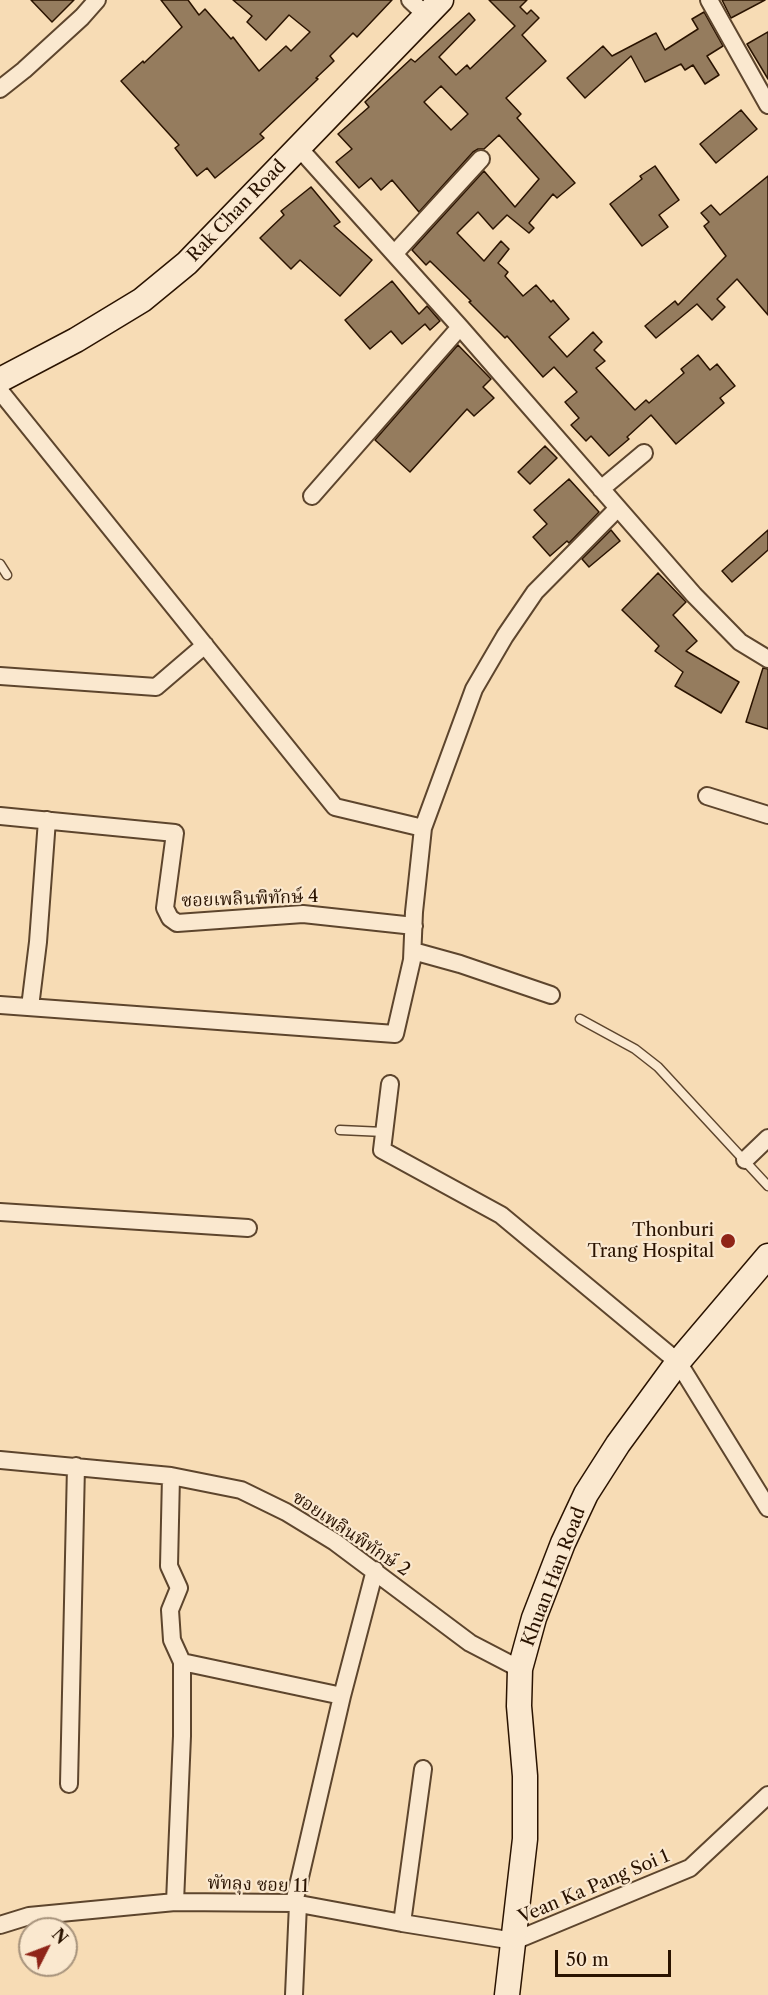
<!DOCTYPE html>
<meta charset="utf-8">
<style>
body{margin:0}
#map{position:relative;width:768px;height:1995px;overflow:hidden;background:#f7dcb5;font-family:"Libre Caslon Text",serif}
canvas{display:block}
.north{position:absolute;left:18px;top:1917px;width:60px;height:60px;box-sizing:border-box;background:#fae8cf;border:2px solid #a7937c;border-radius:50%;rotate:48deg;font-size:16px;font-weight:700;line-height:24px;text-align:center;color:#2a1300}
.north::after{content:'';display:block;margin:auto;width:21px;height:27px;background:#8f2418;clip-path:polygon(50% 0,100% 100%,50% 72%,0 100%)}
.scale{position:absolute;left:555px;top:1950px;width:116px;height:27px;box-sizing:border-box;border:3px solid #2a1300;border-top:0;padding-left:8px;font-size:18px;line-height:21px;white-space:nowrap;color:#2a1300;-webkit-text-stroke:4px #fae8cf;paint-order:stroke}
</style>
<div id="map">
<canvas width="768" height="1995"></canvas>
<div class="north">N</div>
<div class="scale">50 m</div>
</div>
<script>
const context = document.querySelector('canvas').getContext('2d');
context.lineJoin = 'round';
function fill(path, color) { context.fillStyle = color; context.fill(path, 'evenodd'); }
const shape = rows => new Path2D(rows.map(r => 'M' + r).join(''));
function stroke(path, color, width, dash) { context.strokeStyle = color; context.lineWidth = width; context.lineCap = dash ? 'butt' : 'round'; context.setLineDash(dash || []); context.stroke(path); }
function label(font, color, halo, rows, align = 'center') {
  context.font = font + ' "Libre Caslon Text","Noto Serif Thai",serif'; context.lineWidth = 4.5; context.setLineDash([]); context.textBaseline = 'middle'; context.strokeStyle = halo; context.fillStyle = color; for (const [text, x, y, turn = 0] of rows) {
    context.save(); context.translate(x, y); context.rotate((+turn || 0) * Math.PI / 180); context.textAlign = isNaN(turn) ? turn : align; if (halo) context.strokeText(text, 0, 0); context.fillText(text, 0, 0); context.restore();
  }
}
const building = shape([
 [31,0,74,0,52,22,31,0],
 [161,0,188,0,199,15,205,9,231,39,233,37,259,71,286,46,291,51,310,32,289,15,266,40,247,22,252,16,233,0,392,0,357,37,353,33,330,56,334,61,316,78,318,79,260,134,264,138,215,178,207,168,197,176,175,148,179,145,121,81,143,61,144,63,182,27,161,0],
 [489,0,527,0,520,7,527,14,531,10,539,18,522,35,546,61,506,98,521,114,517,118,575,183,557,198,553,194,529,223,534,228,529,233,507,215,493,229,478,212,457,233,484,261,501,241,509,249,498,263,508,272,505,276,523,296,536,285,551,302,553,300,569,319,549,337,567,357,593,332,602,342,594,350,605,361,596,368,635,410,646,400,649,403,684,373,681,369,698,355,710,370,717,364,735,386,720,398,724,403,676,444,651,415,627,437,629,439,609,456,591,436,586,441,571,425,579,418,565,402,577,392,554,367,543,377,507,336,505,338,469,302,471,301,430,261,426,265,412,250,484,171,515,207,539,179,499,135,484,149,478,149,473,152,419,212,392,180,381,190,371,178,359,188,336,162,352,149,338,134,369,107,365,102,411,59,415,62,469,13,475,20,439,57,456,75,467,65,470,69,515,26,489,0],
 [441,86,468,114,451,130,424,102,441,86],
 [722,0,765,0,731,18,722,0],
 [704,12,723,46,707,56,719,75,705,84,693,65,685,70,681,64,645,82,631,56,585,98,567,78,603,46,612,56,656,33,665,50,698,29,692,19,704,12],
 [768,32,768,79,747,44,768,32],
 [741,110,757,129,716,163,700,144,741,110],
 [655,166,679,200,659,215,668,227,642,246,610,204,642,179,640,176,655,166],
 [768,176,768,315,737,279,717,299,725,307,712,320,697,304,656,338,645,326,675,301,678,305,726,256,704,226,709,222,701,213,711,205,720,215,768,176],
 [311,187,340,222,334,226,372,260,340,296,300,260,291,269,260,238,284,215,281,211,311,187],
 [392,281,419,314,427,306,440,321,430,330,425,324,402,344,391,331,370,349,345,320,392,281],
 [458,345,491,379,483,387,494,398,474,416,467,409,410,472,375,440,458,345],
 [545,446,557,458,530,484,518,472,545,446],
 [569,479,599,512,569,543,567,541,550,556,533,537,547,524,534,510,569,479],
 [611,530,620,541,589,567,582,559,611,530],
 [768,530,768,550,732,582,722,571,768,530],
 [658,573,686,602,673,615,697,641,686,651,739,682,721,713,675,686,683,672,655,651,659,646,622,610,658,573],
 [763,668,768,669,768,729,746,722,763,668]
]);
fill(building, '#957c5e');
stroke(building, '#2a1300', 1.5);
const lane = shape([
 [0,564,7,575],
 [580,1019,635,1049,658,1067,768,1186],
 [340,1130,384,1132]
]);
const street = shape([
 [410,0,426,15],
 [709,0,768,105],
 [0,89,24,70,82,17,97,0],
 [299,148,460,327,694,595,740,642,768,659],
 [395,253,481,159],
 [0,391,335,807,423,828],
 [601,489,644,453],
 [312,496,460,327],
 [0,676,156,687,205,645],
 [707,796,768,815],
 [0,816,175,833,165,908,170,918,177,923,303,914,414,926],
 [413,951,460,964,551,995],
 [0,1005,395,1034,412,960,414,912,423,828,474,689,505,636,535,592,618,508],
 [30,1007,38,942,47,820],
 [390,1084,382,1150,501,1215,678,1362,768,1508],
 [745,1160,768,1138],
 [0,1212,248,1228],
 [0,1460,171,1476,241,1490,286,1512,335,1542,470,1643,520,1669],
 [171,1476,169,1566,179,1588,170,1610,172,1640,182,1662,182,1736,175,1902],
 [182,1662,342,1696],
 [69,1784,76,1466],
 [294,1903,342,1696,375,1570],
 [402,1923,423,1769],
 [0,1925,29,1916,175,1902,294,1903,402,1923,514,1941,690,1868,768,1795],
 [294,1995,298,1904]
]);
const secondary = shape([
 [0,380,76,340,142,300,187,263,441,0],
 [507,1995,525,1839,525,1776,519,1706,520,1669,534,1618,563,1543,586,1494,618,1444,678,1362,768,1256]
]);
stroke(lane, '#5d452d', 11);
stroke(street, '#5d452d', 20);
stroke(secondary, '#2a1300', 27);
stroke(lane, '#fae8cf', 8);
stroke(street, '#fae8cf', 16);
stroke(secondary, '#fae8cf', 24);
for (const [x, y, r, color] of [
 [728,1241,8,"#8f2418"]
]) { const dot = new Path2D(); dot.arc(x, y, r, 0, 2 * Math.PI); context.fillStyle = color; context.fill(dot); stroke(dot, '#fae8cf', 2); }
label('18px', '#2a1300', '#fae8cf', [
 ["Rak Chan Road",237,211,-46],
 ["ซอยเพลินพิทักษ์ 4",250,899,-2],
 ["ซอยเพลินพิทักษ์ 2",351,1534,34],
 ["Khuan Han Road",554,1577,-69],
 ["พัทลุง ซอย 11",258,1885,2],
 ["Vean Ka Pang Soi 1",594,1887,-23]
]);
label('18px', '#2a1300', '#fae8cf', [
 ["Thonburi",714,1231],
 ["Trang Hospital",714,1252]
], 'right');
</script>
